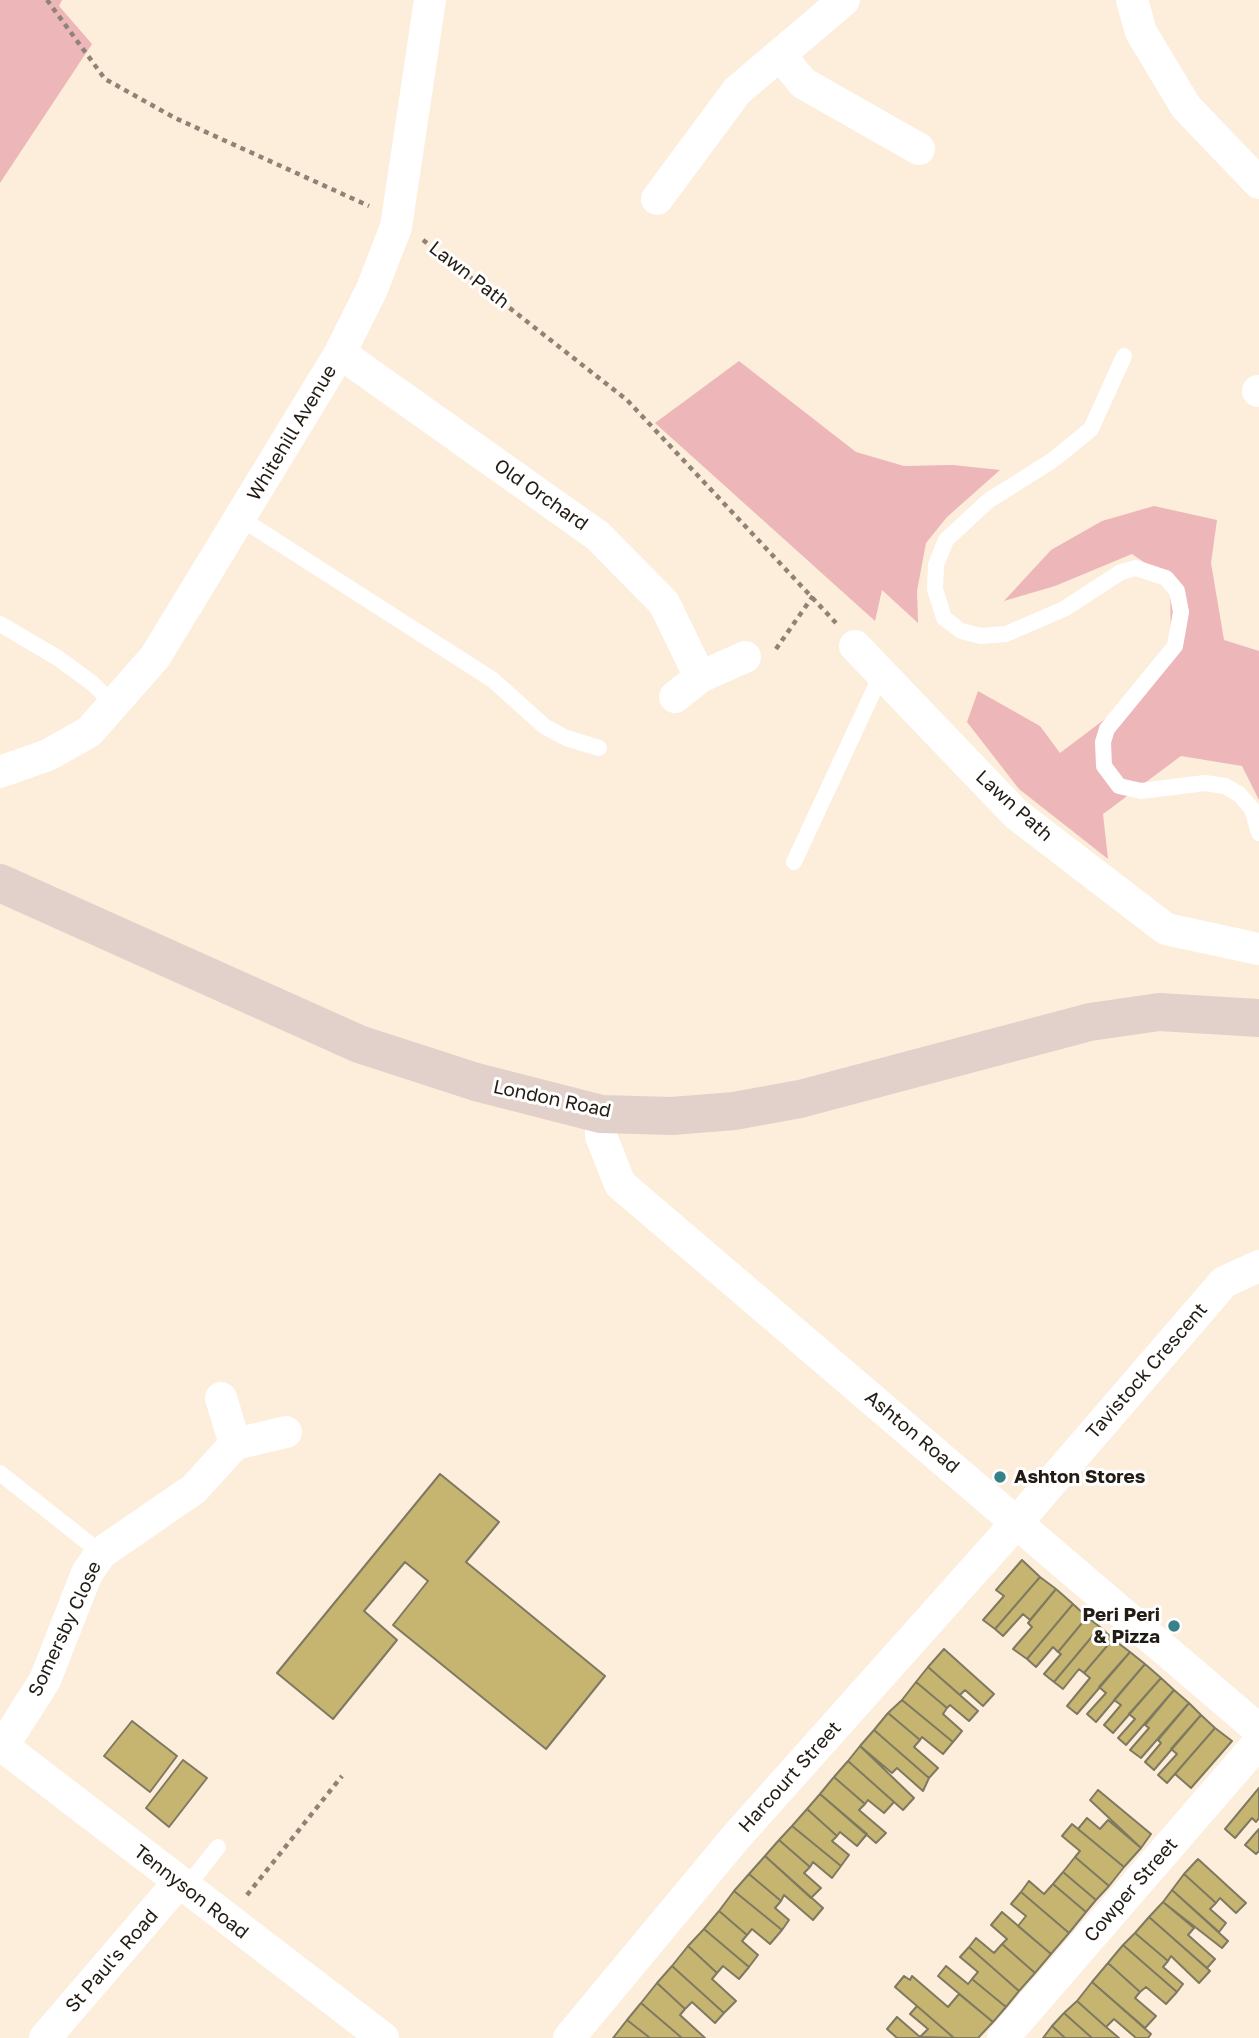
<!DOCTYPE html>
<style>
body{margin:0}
canvas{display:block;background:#fdeddb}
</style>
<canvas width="1259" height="2038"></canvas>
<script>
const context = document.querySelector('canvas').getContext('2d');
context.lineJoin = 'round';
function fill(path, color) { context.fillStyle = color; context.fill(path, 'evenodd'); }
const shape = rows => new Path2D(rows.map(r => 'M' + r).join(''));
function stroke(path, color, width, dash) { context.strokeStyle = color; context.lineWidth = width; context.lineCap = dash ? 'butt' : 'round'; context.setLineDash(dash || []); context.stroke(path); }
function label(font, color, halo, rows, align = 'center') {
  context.font = font + ' "Golos Text",sans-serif'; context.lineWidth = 6; context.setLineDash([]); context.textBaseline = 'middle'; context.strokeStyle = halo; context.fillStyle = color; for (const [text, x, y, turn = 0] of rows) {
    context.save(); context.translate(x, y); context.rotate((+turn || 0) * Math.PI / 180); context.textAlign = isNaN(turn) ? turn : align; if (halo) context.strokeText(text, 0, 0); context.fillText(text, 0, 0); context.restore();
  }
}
fill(shape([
 [0,0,62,0,59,6,92,44,0,183],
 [739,361,856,452,904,466,953,465,1000,470,947,517,926,543,917,591,918,623,882,590,875,621,655,423],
 [1154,506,1217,520,1211,563,1224,640,1259,651,1259,800,1242,766,1181,756,1103,814,1108,859,1019,789,967,722,978,691,1040,726,1060,753,1113,713,1171,647,1170,580,1132,554,1055,586,1004,601,1051,550,1102,521]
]), '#edb6b9');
const building = shape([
 [440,1474,499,1522,466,1562,605,1676,546,1749,393,1625,428,1581,405,1562,364,1611,397,1640,333,1719,277,1673,440,1474],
 [1022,1560,1040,1577,995,1629,983,1620,1004,1596,996,1590,1022,1560],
 [1040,1577,1056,1589,1030,1620,1023,1614,1003,1636,995,1629,1040,1577],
 [1056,1589,1073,1604,1027,1659,1013,1649,1032,1627,1028,1623,1056,1589],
 [1073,1604,1087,1617,1058,1652,1053,1647,1036,1667,1027,1659,1073,1604],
 [1087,1617,1100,1627,1054,1682,1044,1674,1061,1654,1058,1652,1087,1617],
 [1100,1627,1113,1639,1084,1673,1079,1669,1063,1689,1054,1682,1100,1627],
 [1113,1639,1130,1652,1077,1714,1067,1706,1090,1678,1084,1673,1113,1639],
 [944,1649,994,1694,983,1706,965,1690,960,1695,928,1667,944,1649],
 [1130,1652,1145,1664,1096,1722,1087,1714,1106,1693,1099,1687,1130,1652],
 [1145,1664,1161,1678,1113,1733,1104,1725,1121,1705,1114,1700,1145,1664],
 [928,1667,978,1711,969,1721,950,1705,947,1708,916,1682,928,1667],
 [1161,1678,1174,1690,1126,1745,1118,1738,1135,1719,1129,1714,1161,1678],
 [916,1682,947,1708,943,1714,962,1731,953,1742,902,1700,916,1682],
 [1174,1690,1189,1703,1141,1758,1130,1750,1149,1728,1145,1725,1174,1690],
 [902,1700,953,1742,943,1754,922,1737,920,1740,888,1713,902,1700],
 [1189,1703,1201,1715,1154,1770,1145,1762,1161,1743,1158,1740,1189,1703],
 [888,1713,920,1740,914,1747,938,1768,929,1778,874,1730,888,1713],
 [1201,1715,1215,1728,1167,1783,1158,1775,1177,1754,1171,1749,1201,1715],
 [132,1721,177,1756,150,1792,104,1756,132,1721],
 [1215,1728,1232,1741,1191,1788,1175,1774,1215,1728],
 [874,1730,929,1778,923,1791,897,1768,892,1773,860,1746,874,1730],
 [860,1746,914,1798,903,1810,848,1761,860,1746],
 [183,1760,207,1778,169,1827,146,1808,183,1760],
 [848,1761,894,1802,884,1813,868,1800,865,1804,834,1777,848,1761],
 [834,1777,865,1804,859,1810,886,1833,876,1843,820,1794,834,1777],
 [1259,1788,1259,1818,1256,1822,1252,1818,1235,1838,1225,1829,1259,1788],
 [1098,1790,1151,1834,1141,1848,1090,1800,1098,1790],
 [820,1794,867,1834,857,1846,840,1832,837,1836,807,1809,820,1794],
 [807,1809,837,1836,832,1841,849,1855,841,1866,792,1826,807,1809],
 [1087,1818,1100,1829,1108,1820,1141,1848,1124,1867,1078,1829,1087,1818],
 [1072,1824,1124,1867,1109,1886,1075,1857,1080,1851,1062,1836,1072,1824],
 [792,1826,841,1866,832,1878,813,1862,810,1867,779,1840,792,1826],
 [1259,1829,1259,1851,1256,1854,1245,1845,1259,1829],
 [779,1840,810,1867,804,1873,821,1888,811,1898,765,1856,779,1840],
 [765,1856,823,1908,813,1920,784,1895,781,1901,749,1874,765,1856],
 [1075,1857,1109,1886,1096,1900,1063,1872,1075,1857],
 [1198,1859,1246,1903,1236,1913,1220,1898,1216,1903,1184,1874,1198,1859],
 [1063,1872,1096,1900,1086,1912,1053,1884,1063,1872],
 [749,1874,781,1901,775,1908,789,1920,782,1930,734,1891,749,1874],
 [1184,1874,1216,1903,1210,1909,1226,1923,1219,1932,1172,1890,1184,1874],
 [1029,1881,1044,1894,1053,1884,1086,1912,1069,1933,1021,1892,1029,1881],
 [1172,1890,1228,1941,1222,1948,1163,1902,1172,1890],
 [734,1891,782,1930,770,1944,752,1929,747,1935,719,1911,734,1891],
 [1021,1892,1069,1933,1051,1954,1018,1926,1026,1916,1011,1904,1021,1892],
 [1163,1902,1194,1928,1188,1935,1215,1959,1207,1968,1149,1917,1163,1902],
 [719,1911,747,1935,742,1941,758,1955,749,1967,704,1929,719,1911],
 [1002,1912,1051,1954,1035,1973,1002,1944,1007,1939,991,1925,1002,1912],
 [1149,1917,1210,1971,1199,1983,1171,1956,1168,1961,1135,1933,1149,1917],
 [704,1929,749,1967,739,1979,723,1966,717,1973,688,1946,704,1929],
 [1135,1933,1168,1961,1163,1967,1183,1984,1177,1992,1123,1945,1135,1933],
 [976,1938,994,1953,1002,1944,1035,1973,1019,1991,969,1947,976,1938],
 [1123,1945,1177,1992,1166,2004,1146,1987,1140,1992,1108,1963,1123,1945],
 [688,1946,717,1973,712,1979,736,2001,724,2013,672,1966,688,1946],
 [969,1947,1019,1991,1006,2007,972,1979,978,1972,960,1957,969,1947],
 [1108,1963,1140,1992,1135,1998,1156,2016,1145,2028,1092,1982,1108,1963],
 [672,1966,724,2013,715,2023,692,2002,685,2009,657,1983,672,1966],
 [946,1966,968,1984,972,1979,1006,2007,993,2022,938,1976,946,1966],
 [904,1976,910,1980,912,1976,948,2007,959,1994,993,2022,978,2038,954,2038,895,1987,904,1976],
 [1092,1982,1151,2034,1148,2038,1136,2038,1114,2019,1106,2027,1077,2001,1092,1982],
 [657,1983,685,2009,680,2015,705,2038,682,2038,641,2003,657,1983],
 [1077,2001,1106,2027,1119,2038,1092,2038,1064,2013,1077,2001],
 [641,2003,682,2038,650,2038,627,2020,641,2003],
 [917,2006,954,2038,920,2037,928,2029,910,2014,917,2006],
 [1064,2013,1092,2038,1065,2038,1052,2026,1064,2013],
 [897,2017,920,2037,921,2038,897,2038,887,2029,897,2017],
 [627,2020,650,2038,613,2038,627,2020],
 [1052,2026,1065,2038,1043,2038,1052,2026]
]);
fill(building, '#c6b570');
stroke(building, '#7f7961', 2);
stroke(shape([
 [47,0,105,79,175,118,369,206],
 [423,240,627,400,836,623],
 [776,649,813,596],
 [247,1895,342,1776]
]), '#8e8376', 4.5, [5, 5]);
stroke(shape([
 [1124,356,1091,429,1053,460,988,501,946,540,936,565,935,589,944,618,961,631,981,636,1006,634,1064,609,1121,572,1136,568,1166,578,1177,591,1181,612,1175,646,1107,729,1103,742,1104,766,1119,786,1141,791,1205,783,1225,786,1239,794,1252,809,1259,833],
 [240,518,493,680,544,726,566,738,599,748],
 [0,624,58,658,92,683,114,704],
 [794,862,881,675],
 [0,1473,101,1553],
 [185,1889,218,1847]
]), '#fff', 16);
stroke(shape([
 [1132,0,1141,32,1186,107,1259,183],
 [781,56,803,83,919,149],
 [657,199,737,91,844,0],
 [340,353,598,536,664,603,700,677,675,697],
 [1258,391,1259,391],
 [855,646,1016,814,1166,929,1259,949],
 [700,677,745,657],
 [0,772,48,755,89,732,155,657,340,353,372,289,396,227,430,0],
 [601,1114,601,1136,620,1184,1259,1730],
 [221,1398,235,1444],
 [0,1744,383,2038],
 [3,1746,45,1680,87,1573,101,1553,194,1489,235,1444,286,1432],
 [45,2038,178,1883],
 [569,2038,736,1837,1018,1521,1224,1282,1259,1266],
 [1003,2038,1259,1742]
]), '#fff', 32);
stroke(shape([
 [0,883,359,1044,476,1082,601,1114,672,1116,734,1111,800,1099,1090,1022,1159,1012,1259,1018]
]), '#e2d1ca', 38);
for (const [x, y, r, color] of [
 [1000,1477,7,"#398189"],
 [1174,1626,7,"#398189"]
]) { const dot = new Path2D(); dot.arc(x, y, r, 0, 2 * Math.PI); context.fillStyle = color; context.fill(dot); stroke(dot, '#fff', 2.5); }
label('19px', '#231c14', '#fff', [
 ["Lawn Path",469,275,38],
 ["Whitehill Avenue",292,433,-59],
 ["Old Orchard",541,495,35],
 ["Lawn Path",1014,806,42],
 ["London Road",552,1099,12],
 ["Tavistock Crescent",1147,1371,-49],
 ["Ashton Road",912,1432,40],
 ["Somersby Close",65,1629,-65],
 ["Harcourt Street",790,1777,-48],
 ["Cowper Street",1131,1890,-49],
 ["Tennyson Road",191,1892,38],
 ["St Paul's Road",112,1961,-49]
]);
label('bold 19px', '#231c14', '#fff', [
 ["Ashton Stores",1014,1477],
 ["Peri Peri",1160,1615,"right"],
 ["& Pizza",1160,1637,"right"]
], 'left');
</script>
